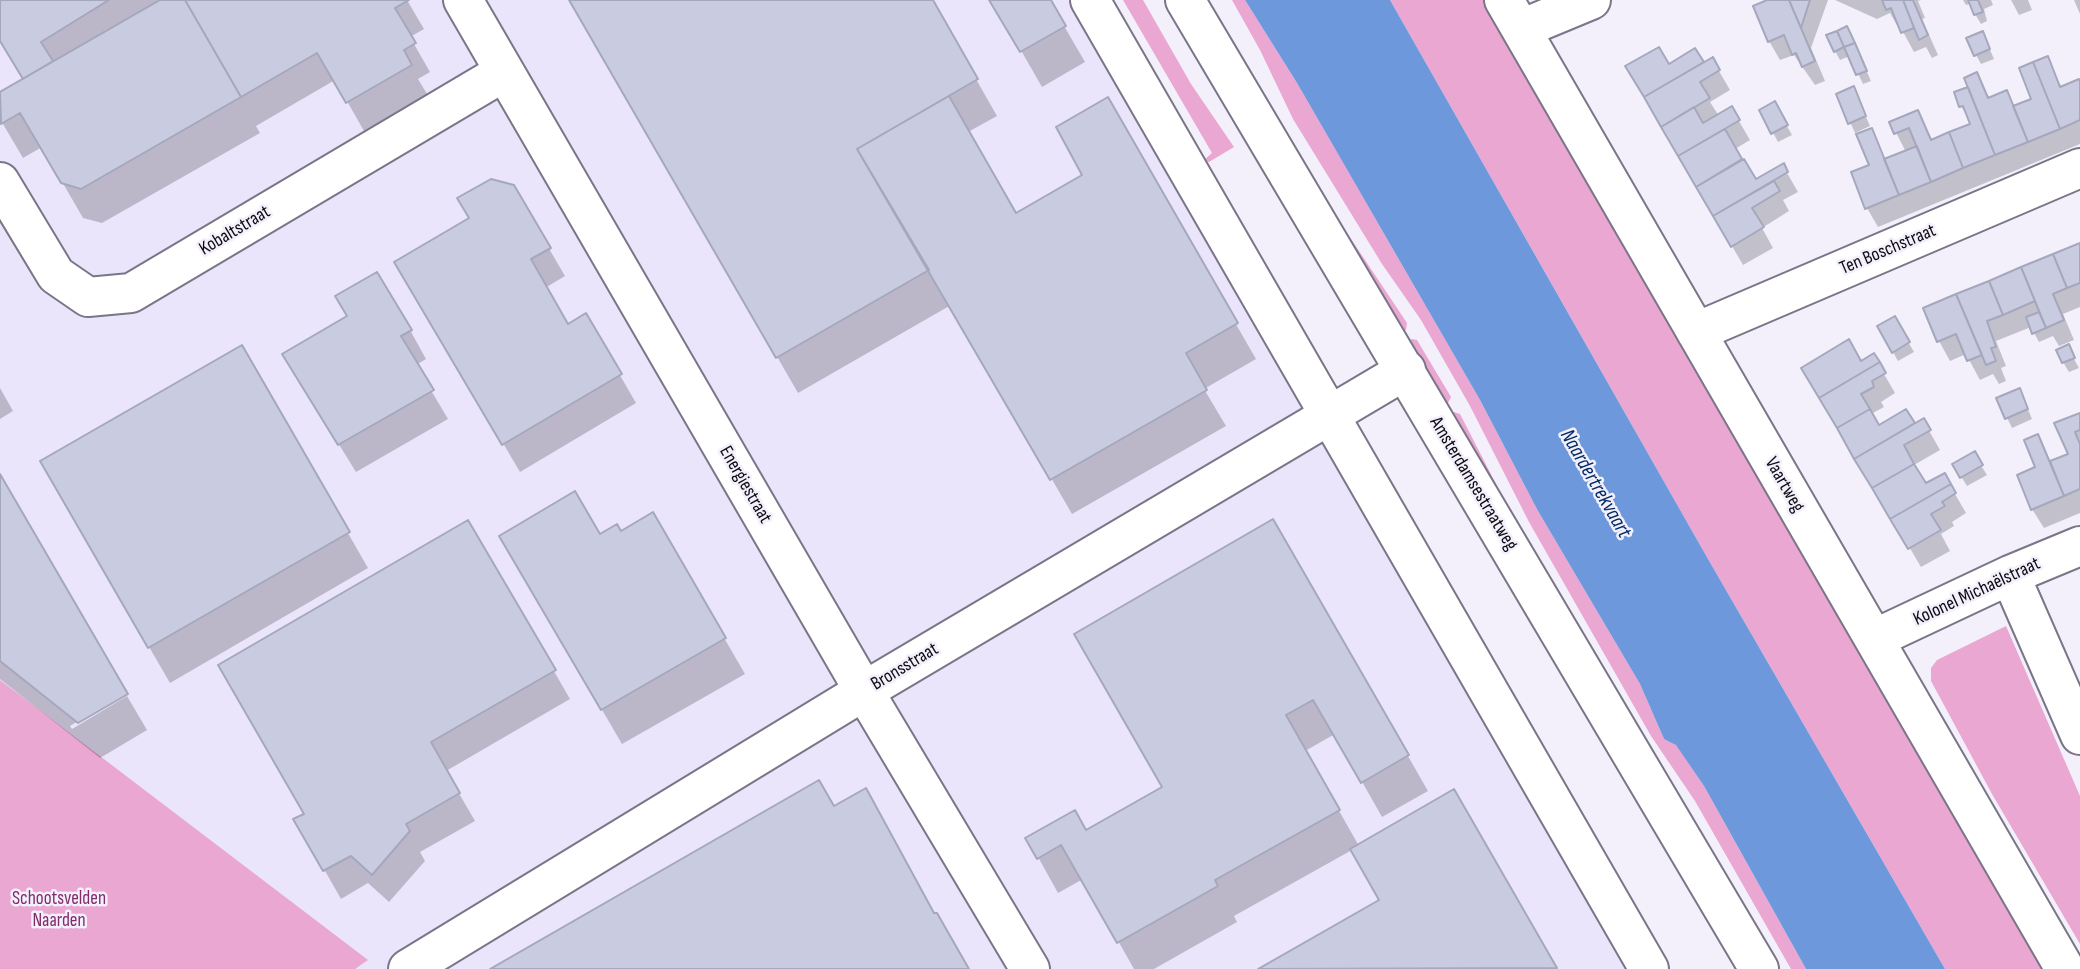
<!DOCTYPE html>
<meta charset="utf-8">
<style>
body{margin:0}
canvas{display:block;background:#f3f0fc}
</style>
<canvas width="2080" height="969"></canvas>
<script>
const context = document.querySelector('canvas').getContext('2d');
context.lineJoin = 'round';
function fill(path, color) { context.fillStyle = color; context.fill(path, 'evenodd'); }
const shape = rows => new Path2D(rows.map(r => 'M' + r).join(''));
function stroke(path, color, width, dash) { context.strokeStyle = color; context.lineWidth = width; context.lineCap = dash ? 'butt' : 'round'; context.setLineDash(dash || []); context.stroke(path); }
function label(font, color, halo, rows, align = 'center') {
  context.font = font + ' "Sofia Sans Condensed",sans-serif'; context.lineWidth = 5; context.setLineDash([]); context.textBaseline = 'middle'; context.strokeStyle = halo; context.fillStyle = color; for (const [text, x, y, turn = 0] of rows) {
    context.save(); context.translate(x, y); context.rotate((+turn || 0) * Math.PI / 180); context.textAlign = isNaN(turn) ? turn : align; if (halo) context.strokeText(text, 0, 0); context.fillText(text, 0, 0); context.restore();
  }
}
fill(shape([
 [0,0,1068,0,1629,969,251,969,0,729]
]), '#ebe5fb');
fill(shape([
 [1123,0,1143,0,1191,84,1234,147,1209,162,1204,160,1212,153],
 [1232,0,1245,0,1297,83,1480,400,1538,511,1640,684,1664,739,1676,744,1704,786,1806,969,1791,969,1695,801,1651,736,1529,522,1470,406,1421,320,1382,264,1293,119,1260,50],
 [1390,0,1484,0,2048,969,1945,969,1708,559],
 [1345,230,1407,323,1406,330,1401,332,1342,232],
 [1412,339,1417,340,1451,397,1447,405,1407,342],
 [1454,412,1460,414,1515,521,1450,415],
 [2006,626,2080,796,2080,944,1992,794,1931,681,1931,668,1937,660],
 [0,680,368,960,355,969,0,969]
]), '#e9a7d1');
fill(shape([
 [1245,0,1390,0,1708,559,1945,969,1806,969,1704,786,1676,745,1664,739,1640,684,1538,511,1480,400,1297,83]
]), '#6d99dc');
fill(shape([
 [0,0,407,0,424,29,410,37,430,72,418,79,427,94,364,131,335,80,256,126,260,133,102,223,83,218,42,147,23,158,0,119,0,94,25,80,0,39],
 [571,0,931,0,997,116,968,132,1015,215,1085,175,1107,100,1256,359,1204,389,1226,426,1072,514,951,305,798,393],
 [992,0,1049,0,1085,62,1042,87],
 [1772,0,1828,0,1811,48,1825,81,1815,85,1794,55,1780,60,1769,41],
 [1835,0,1921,0,1918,1,1925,18,1922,19,1938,55,1932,58,1926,47,1914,52,1901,28,1899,29,1890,13,1877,19],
 [1963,0,1991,0,1993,5,1984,9,1987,21,1981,24,1969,4,1966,5],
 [2011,0,2028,0,2032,10,2019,15],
 [2074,0,2080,0,2080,14],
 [1852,38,1871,81,1863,84,1850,56,1840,60,1835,51],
 [1987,43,1994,59,1981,64,1976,55],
 [1695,50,1703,65,1712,59,1730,90,1710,102,1719,116,1732,109,1750,140,1735,149,1755,182,1783,166,1798,192,1783,200,1789,211,1762,228,1773,248,1743,265,1628,67,1668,66],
 [2047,58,2062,88,2080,85,2080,144,1878,227,1867,208,1871,166,1871,130,1886,160,1906,152,1891,123,1918,112,1933,141,1972,125,1961,106,1977,75,1990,99,2006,92,2015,107,2034,100],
 [1853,88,1870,126,1855,133,1838,95],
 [1774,103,1792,135,1778,142,1761,110],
 [513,187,565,276,545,288,567,326,585,315,636,403,520,472,397,263,471,219],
 [2080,244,2080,307,2063,314,2074,340,2059,346,2053,336,2039,342,2031,327,1996,341,2006,366,2001,368,2006,381,1999,384,1993,374,1980,380,1966,354,1950,361,1939,341],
 [1894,318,1914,352,1898,361,1879,327],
 [410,330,426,359,416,365,448,419,356,472,301,383],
 [241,347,368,568,170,683,42,462],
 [2071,354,2079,368,2069,372,2063,362],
 [1873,355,1895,393,1881,402,1884,407,1871,414,1879,427,1906,411,1914,426,1923,420,1940,450,1914,465,1925,485,1944,475,1966,513,1952,522,1954,526,1941,534,1950,551,1921,567,1804,368,1860,363],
 [0,388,13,411,0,419],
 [1998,399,2024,400,2032,419,2012,428],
 [2080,414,2080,513,2044,528,2032,509,2038,468,2037,436,2051,462,2070,455,2057,424],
 [1974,454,1987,475,1967,486,1954,465],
 [0,478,125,693,70,726,72,729,127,696,147,730,100,758,0,679],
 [653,515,745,674,622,744,501,537,600,537,621,533],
 [1273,521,1428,791,1382,817,1335,734,1305,751,1359,846,1454,791,1556,969,1262,969,1381,900,1352,850,1234,916,1237,922,1154,969,1134,969,1083,879,1058,893,1028,839,1086,832,1164,787],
 [468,522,570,699,446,771,475,821,420,852,425,861,389,902,368,883,341,899,296,820,306,814]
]), '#0003');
const building = shape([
 [0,0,109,0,41,42,53,61,23,79,0,41,0,0],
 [160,0,185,0,241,97,81,189,61,183,20,113,1,124,0,92,160,0],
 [185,0,409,0,395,8,416,43,404,50,412,65,346,103,317,53,241,97,185,0],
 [569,0,933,0,978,79,857,149,929,270,776,358,569,0],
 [989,0,1051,0,1066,26,1020,52,989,0],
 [1767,0,1789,0,1815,61,1802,67,1796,53,1792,55,1784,35,1768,42,1753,6,1767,0],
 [1789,0,1810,0,1801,28,1789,0],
 [1882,0,1903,0,1914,28,1901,33,1891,8,1886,10,1882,0],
 [1903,0,1913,0,1928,35,1919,40,1903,0],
 [1968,0,1978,0,1983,12,1974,15,1968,0],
 [1847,26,1855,43,1844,47,1837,31,1847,26],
 [1837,31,1844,47,1834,52,1826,35,1837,31],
 [1983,31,1990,49,1974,56,1966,38,1983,31],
 [1855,43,1867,71,1856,75,1844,47,1855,43],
 [1659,47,1669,64,1695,48,1704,62,1644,97,1625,66,1659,47],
 [2048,56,2060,87,2079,79,2080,82,2080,120,2060,129,2033,62,2048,56],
 [1713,57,1720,70,1700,82,1710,98,1661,127,1644,97,1713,57],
 [2033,62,2060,129,2028,142,2013,106,2031,99,2019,68,2033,62],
 [1977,72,1988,98,2007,90,2028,142,1995,155,1964,78,1977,72],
 [1854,86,1866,116,1848,124,1836,94,1854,86],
 [1968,87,1995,155,1963,168,1949,132,1970,124,1963,106,1959,107,1954,92,1968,87],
 [949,96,1016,213,1082,175,1056,127,1108,97,1238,323,1186,353,1207,390,1050,480,857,149,949,96],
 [1775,101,1788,125,1771,134,1759,110,1775,101],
 [1732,106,1740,120,1678,156,1661,127,1694,107,1703,123,1732,106],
 [1918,110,1931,140,1949,132,1963,168,1931,182,1909,128,1894,134,1889,122,1918,110],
 [1872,128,1899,195,1865,209,1851,172,1869,165,1856,134,1872,128],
 [1725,129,1742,159,1696,187,1678,156,1725,129],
 [1917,146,1931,182,1899,195,1884,159,1917,146],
 [1744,159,1756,179,1784,163,1788,172,1713,216,1696,187,1744,159],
 [491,179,514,185,551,248,531,259,568,324,586,313,622,374,502,445,394,262,469,218,457,198,491,179],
 [1774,181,1780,191,1752,208,1764,227,1731,247,1713,216,1774,181],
 [2080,243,2080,283,2067,288,2053,254,2080,243],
 [2053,254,2067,288,2053,294,2064,320,2046,328,2021,267,2053,254],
 [2021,267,2035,301,2003,315,1989,281,2021,267],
 [377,272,412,330,401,336,434,390,338,445,282,354,347,316,335,296,377,272],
 [1989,281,2003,315,1987,321,1996,347,1991,348,1996,361,1986,365,1956,294,1989,281],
 [1956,294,1982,355,1967,361,1956,334,1937,342,1923,308,1956,294],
 [2039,312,2046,328,2032,334,2026,317,2039,312],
 [1895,316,1910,342,1892,353,1877,326,1895,316],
 [1849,339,1861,361,1874,353,1880,362,1819,398,1801,368,1849,339],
 [2069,344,2075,358,2062,363,2056,350,2069,344],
 [242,345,350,532,148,648,40,461,242,345],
 [1880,362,1886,373,1872,381,1874,387,1861,394,1870,409,1837,428,1819,398,1880,362],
 [2020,388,2028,409,2005,419,1996,398,2020,388],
 [1870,409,1879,425,1906,409,1915,423,1854,459,1837,428,1870,409],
 [2080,413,2080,430,2075,432,2080,444,2080,489,2064,496,2050,461,2068,454,2054,423,2080,413],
 [1924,418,1931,430,1904,445,1914,464,1872,488,1854,459,1924,418],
 [2038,434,2064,496,2031,510,2017,475,2035,467,2024,440,2038,434],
 [1975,451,1983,465,1960,478,1952,464,1975,451],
 [1914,464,1926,483,1945,473,1951,484,1890,519,1872,488,1914,464],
 [0,474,128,694,78,723,0,661,0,474],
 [1951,484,1956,493,1942,502,1945,506,1931,514,1941,530,1908,549,1890,519,1951,484],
 [575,491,600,534,617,524,621,531,653,512,726,638,601,710,499,536,575,491],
 [1273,519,1409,755,1361,783,1313,700,1286,715,1340,810,1215,880,1218,886,1117,943,1061,845,1037,859,1025,838,1075,810,1086,830,1162,787,1074,634,1273,519],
 [468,520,556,670,431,742,460,793,406,824,410,831,372,875,351,856,323,871,293,819,304,814,218,665,468,520],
 [819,780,834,806,866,788,934,913,937,913,969,969,490,969,819,780],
 [1454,789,1557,968,1258,969,1379,900,1350,849,1454,789]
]);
fill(building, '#c9cce1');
stroke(building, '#a5a8bc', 2);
const minor = shape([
 [463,0,864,691,1030,969],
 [1090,0,1649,969],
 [1504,0,2065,969],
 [1521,29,1591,0],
 [0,182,56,275,88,297,131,293,504,72],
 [1696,332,2080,168],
 [2010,575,2080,735],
 [1874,639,2010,575,2080,546],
 [408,969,864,691,1406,370]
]);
const tertiary = shape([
 [1185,0,1759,969]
]);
stroke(minor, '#7a7587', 42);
stroke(tertiary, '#7a7587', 42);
stroke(minor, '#fff', 38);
stroke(tertiary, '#fff', 38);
label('19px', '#0e0b12', '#f3f0fc', [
 ["Kobaltstraat",235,231,-31],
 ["Ten Boschstraat",1888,250,-23],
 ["Amsterdamsestraatweg",1473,484,59],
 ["Energiestraat",745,485,60],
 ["Vaartweg",1784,485,60],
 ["Kolonel Michaëlstraat",1977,592,-25],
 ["Bronsstraat",905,667,-31]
]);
label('19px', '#832b6b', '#f3f0fc', [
 ["Schootsvelden",59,899],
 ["Naarden",59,921]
]);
label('italic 21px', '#022b66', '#f3f0fc', [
 ["Naardertrekvaart",1595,484,60]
]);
</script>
